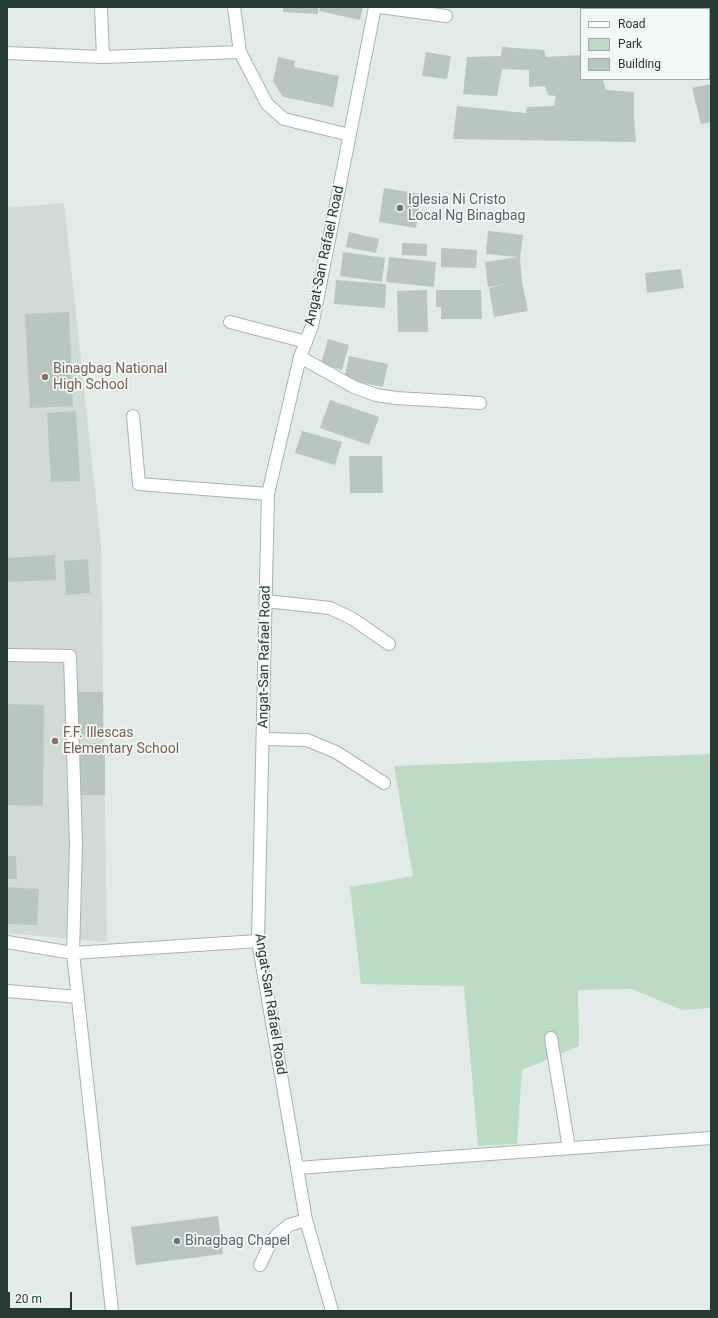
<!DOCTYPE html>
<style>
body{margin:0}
#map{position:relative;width:718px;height:1318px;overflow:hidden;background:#e2ebe7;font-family:Roboto,sans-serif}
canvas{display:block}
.frame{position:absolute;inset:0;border:8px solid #233b34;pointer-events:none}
.legend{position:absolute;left:580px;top:8px;width:130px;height:72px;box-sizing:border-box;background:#f2f8f5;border:1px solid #9faca8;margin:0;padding:5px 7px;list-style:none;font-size:12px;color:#233b34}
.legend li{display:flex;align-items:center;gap:8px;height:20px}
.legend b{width:20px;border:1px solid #9faca8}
.scale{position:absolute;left:8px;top:1292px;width:64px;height:18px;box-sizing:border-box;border:2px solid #233b34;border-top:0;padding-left:5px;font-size:12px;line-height:14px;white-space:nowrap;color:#233b34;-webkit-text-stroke:3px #f2f8f5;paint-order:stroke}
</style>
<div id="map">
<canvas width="718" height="1318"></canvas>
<div class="frame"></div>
<ul class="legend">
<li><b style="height:5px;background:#fff"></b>Road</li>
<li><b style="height:11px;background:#bcdbc3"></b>Park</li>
<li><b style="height:11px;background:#b7c6c0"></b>Building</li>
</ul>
<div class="scale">20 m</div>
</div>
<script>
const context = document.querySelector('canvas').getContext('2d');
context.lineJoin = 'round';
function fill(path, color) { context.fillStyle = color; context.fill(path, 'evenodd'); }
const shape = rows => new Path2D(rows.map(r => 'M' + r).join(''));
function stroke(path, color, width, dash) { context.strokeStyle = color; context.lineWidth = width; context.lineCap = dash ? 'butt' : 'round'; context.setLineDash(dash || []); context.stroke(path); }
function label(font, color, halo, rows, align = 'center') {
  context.font = font + ' Roboto,sans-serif'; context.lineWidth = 3.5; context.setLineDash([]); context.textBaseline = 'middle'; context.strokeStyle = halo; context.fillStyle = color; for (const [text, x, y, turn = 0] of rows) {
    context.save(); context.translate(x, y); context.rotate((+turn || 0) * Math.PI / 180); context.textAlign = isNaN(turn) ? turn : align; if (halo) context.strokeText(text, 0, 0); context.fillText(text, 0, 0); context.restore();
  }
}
fill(shape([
 [64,203,101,546,107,942,7,933,7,208]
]), '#d0dbd6');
fill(shape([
 [711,754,711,1008,682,1010,632,989,578,990,579,1046,522,1070,517,1144,478,1146,464,986,361,984,350,887,413,876,394,766]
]), '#bcdbc3');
fill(shape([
 [283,7,318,7,318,14,283,12],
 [320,7,363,7,360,20,319,11],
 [502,47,544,50,546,57,581,55,581,79,603,79,606,90,634,92,634,117,636,142,453,139,457,106,526,113,527,107,554,106,556,96,548,95,545,86,529,87,529,70,502,69,497,96,463,94,467,57,501,56],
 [426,52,451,56,447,79,422,76],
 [278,57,295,61,294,67,339,76,333,107,283,97,273,81],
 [711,84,711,122,701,124,692,88],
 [384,188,421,194,416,228,379,222],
 [488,231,523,235,520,258,522,282,528,311,494,317,489,288,505,284,488,287,485,262,518,257,486,254],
 [349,232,379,239,376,253,346,247],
 [402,243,427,244,427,256,402,255],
 [441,248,477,250,476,268,441,267],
 [343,252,385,258,382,282,340,276],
 [389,257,436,262,434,287,386,282],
 [681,269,684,288,647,293,645,273],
 [336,280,386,284,385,308,334,304],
 [427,290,428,332,398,332,397,291],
 [436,290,481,290,482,319,441,319,441,307,436,307],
 [69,312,73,406,30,408,25,314],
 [328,339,349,345,342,370,321,364],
 [349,356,388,364,383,387,344,379],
 [330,400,379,417,369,445,320,428],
 [76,411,80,481,51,482,47,413],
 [302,431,342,442,335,465,295,453],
 [349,456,382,456,383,493,350,493],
 [55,555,56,580,7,582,7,558],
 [88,559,90,593,66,595,64,561],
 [77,692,103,692,103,736,77,735],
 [7,704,44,705,43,806,7,805],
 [79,743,105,743,105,795,78,795],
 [7,856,16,856,17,879,7,879],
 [7,887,39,889,37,925,7,924],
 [218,1216,223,1254,136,1265,131,1227]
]), '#b7c6c0');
const lane = shape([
 [380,7,446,16],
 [230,322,306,342],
 [266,601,330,608,353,619,389,644],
 [7,655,70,656,76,844,73,953],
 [263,739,307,740,336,752,384,783],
 [7,991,78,997],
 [551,1038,569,1148],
 [260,1265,271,1242,279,1233,289,1225,306,1220]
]);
const street = shape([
 [101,7,103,57],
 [234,7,240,52,267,104,284,119,350,135],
 [7,53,103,57,240,52],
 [300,357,354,387,376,395,396,398,480,403],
 [133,416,139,484,268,494],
 [7,942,73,953,258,941],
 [73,953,112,1311],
 [297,1168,711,1138]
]);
const secondary = shape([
 [332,1311,306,1220,258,941,268,494,300,357,312,326,375,7]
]);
stroke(lane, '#a5b3ae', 14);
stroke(street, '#a5b3ae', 14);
stroke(secondary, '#a1b6ae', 14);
stroke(lane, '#fff', 12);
stroke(street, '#fff', 12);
stroke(secondary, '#fff', 12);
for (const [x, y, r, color] of [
 [400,208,4,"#6b7280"],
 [45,377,4,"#8d6e63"],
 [55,741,4,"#8d6e63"],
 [177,1241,4,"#6b7280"]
]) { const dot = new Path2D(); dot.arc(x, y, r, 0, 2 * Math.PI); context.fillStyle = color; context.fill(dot); stroke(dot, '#f2f8f5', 1.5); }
label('14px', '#5b616d', '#f2f8f5', [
 ["Iglesia Ni Cristo",408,200],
 ["Local Ng Binagbag",408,216],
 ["Binagbag Chapel",185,1241]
], 'left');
label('14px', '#233b34', '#f2f8f5', [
 ["Angat-San Rafael Road",325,256,-78],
 ["Angat-San Rafael Road",265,657,-89],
 ["Angat-San Rafael Road",270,1004,81]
]);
label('14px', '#785e54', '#f2f8f5', [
 ["Binagbag National",53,369],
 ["High School",53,385],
 ["F.F. Illescas",63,733],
 ["Elementary School",63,749]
], 'left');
</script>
